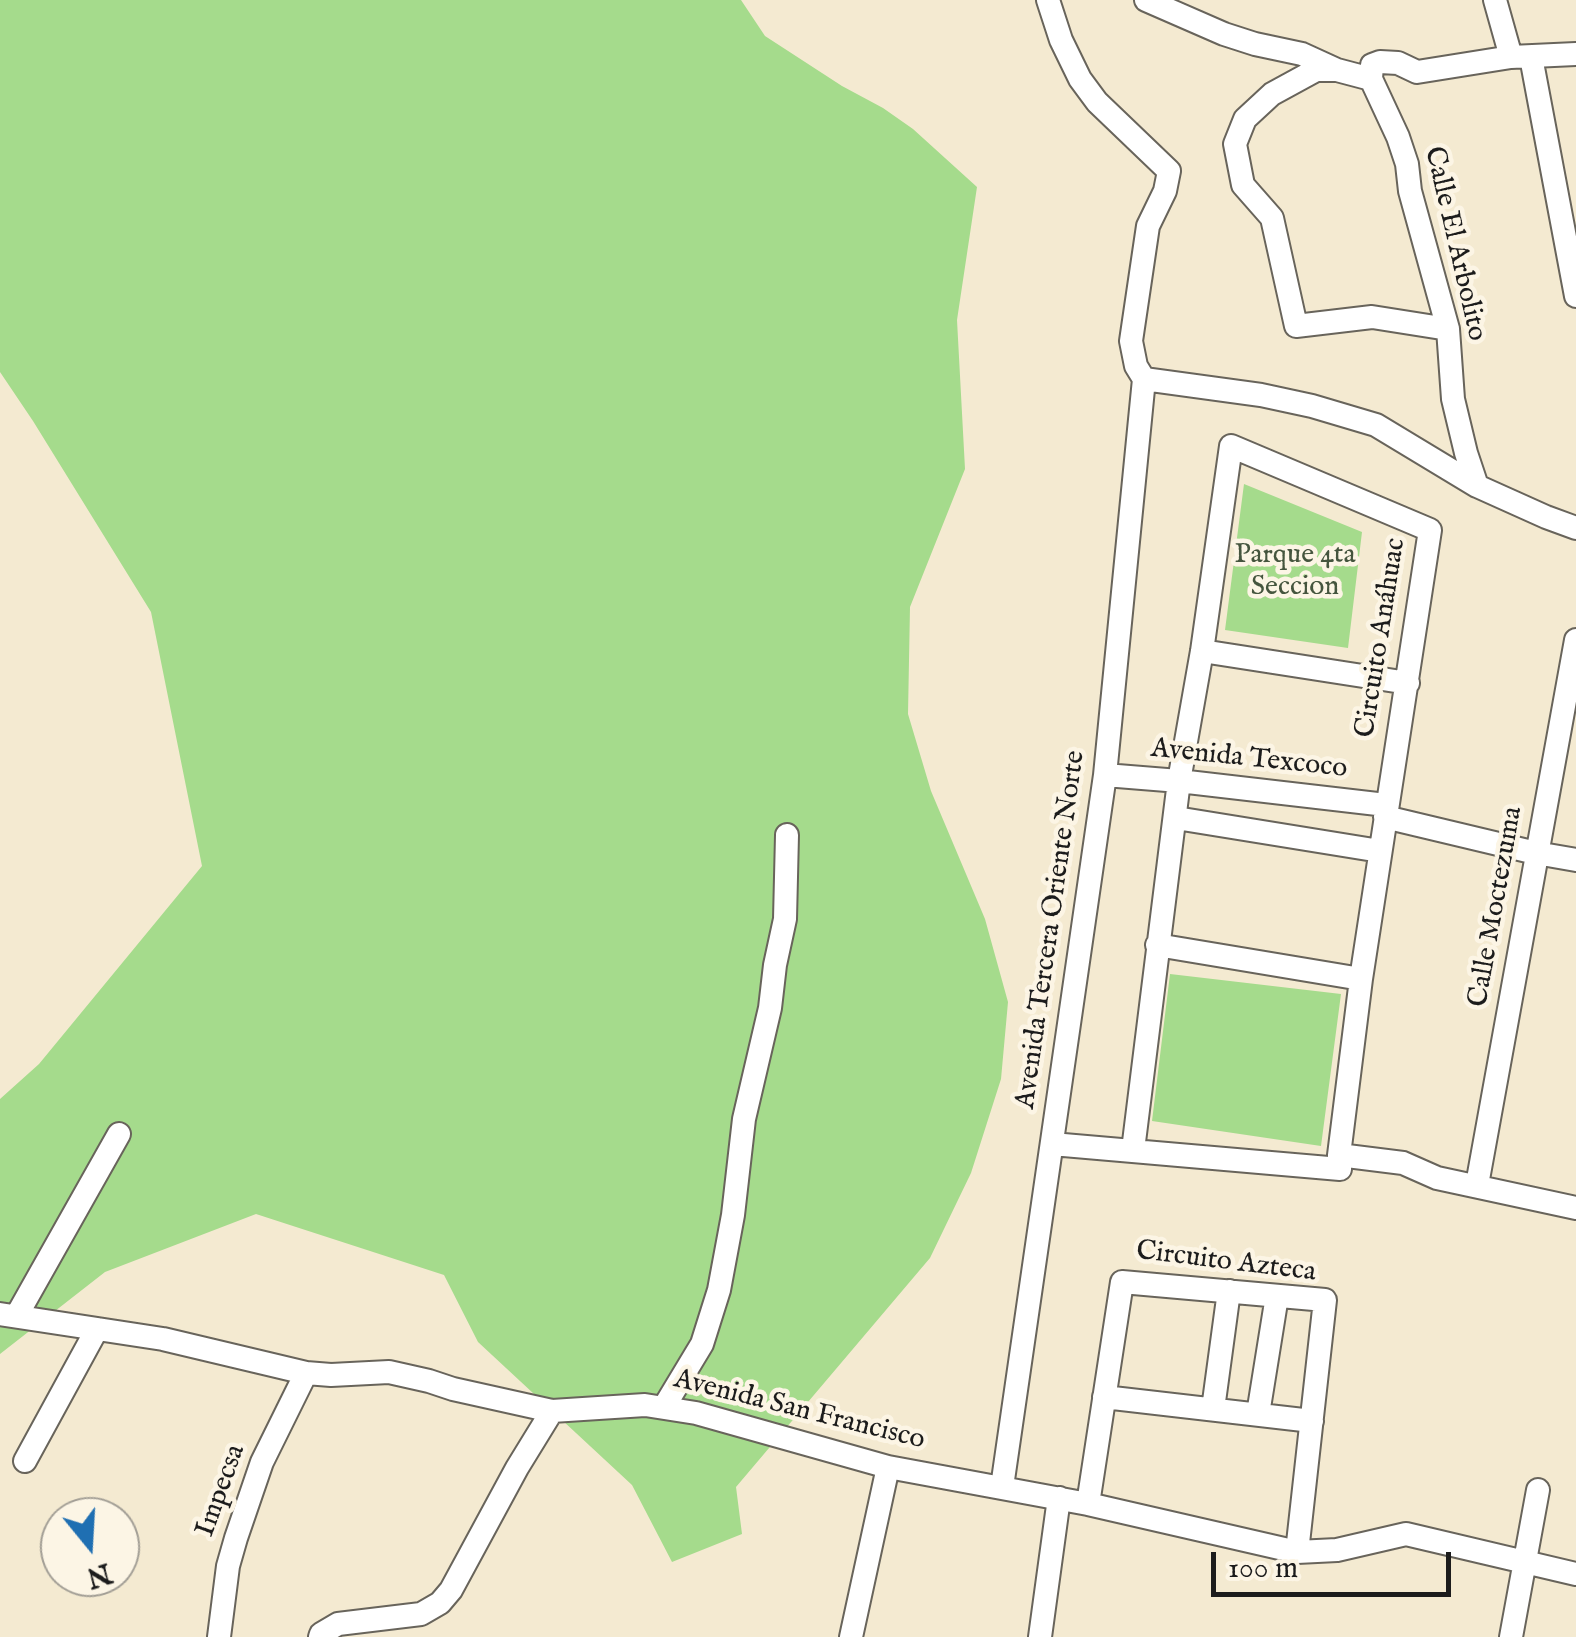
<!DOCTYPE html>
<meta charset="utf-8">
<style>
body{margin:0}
#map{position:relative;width:1576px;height:1637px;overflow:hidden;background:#f4ead1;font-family:"IM FELL English",serif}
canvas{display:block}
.north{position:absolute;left:40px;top:1497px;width:100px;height:100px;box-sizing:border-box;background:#fcf5e5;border:2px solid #a29e95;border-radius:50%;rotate:162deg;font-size:28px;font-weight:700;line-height:40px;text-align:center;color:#1c1c1c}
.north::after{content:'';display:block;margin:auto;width:35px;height:45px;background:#1f6fb2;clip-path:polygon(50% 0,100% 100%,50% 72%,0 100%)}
.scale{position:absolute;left:1211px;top:1552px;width:240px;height:45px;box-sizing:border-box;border:5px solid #1c1c1c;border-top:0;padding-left:12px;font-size:30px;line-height:35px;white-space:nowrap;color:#1c1c1c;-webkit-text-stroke:8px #fcf5e5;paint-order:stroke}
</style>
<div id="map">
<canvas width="1576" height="1637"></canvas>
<div class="north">N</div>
<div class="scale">100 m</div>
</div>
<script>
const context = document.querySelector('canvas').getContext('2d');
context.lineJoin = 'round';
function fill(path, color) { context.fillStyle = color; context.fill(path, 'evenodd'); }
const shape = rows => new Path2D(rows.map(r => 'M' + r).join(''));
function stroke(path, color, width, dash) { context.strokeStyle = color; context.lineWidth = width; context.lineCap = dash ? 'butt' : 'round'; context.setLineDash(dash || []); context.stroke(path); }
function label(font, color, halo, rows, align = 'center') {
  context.font = font + ' "IM FELL English",serif'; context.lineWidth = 9; context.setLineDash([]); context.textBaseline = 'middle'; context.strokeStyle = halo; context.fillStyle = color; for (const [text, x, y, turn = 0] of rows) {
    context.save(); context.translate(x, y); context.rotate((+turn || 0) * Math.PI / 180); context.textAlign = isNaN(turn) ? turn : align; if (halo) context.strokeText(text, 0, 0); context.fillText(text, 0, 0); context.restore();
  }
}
fill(shape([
 [0,0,741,0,765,36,842,86,883,108,913,129,977,187,957,320,965,469,910,607,908,714,931,791,985,919,1008,1002,1001,1079,971,1173,930,1258,736,1487,742,1534,672,1562,632,1485,478,1342,444,1275,256,1214,105,1272,0,1354,0,1099,39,1064,202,866,151,612,33,421,0,372],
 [1244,484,1362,532,1348,648,1225,630],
 [1170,974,1341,994,1321,1146,1152,1121]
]), '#a5db8c');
const minor = shape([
 [1048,0,1061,40,1080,79,1097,102,1169,171,1165,191,1148,226,1131,341,1136,366,1144,379],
 [1146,0,1224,34,1255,44,1302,54,1337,70,1371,79,1372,65,1380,62,1398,63,1417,72,1511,57,1576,54],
 [1495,0,1511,57],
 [1531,57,1576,296],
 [1337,70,1316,70,1272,94,1245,119,1235,144,1243,185,1272,218,1296,326,1372,317,1448,329],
 [1371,79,1398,137,1407,164,1410,191,1448,329,1453,399,1466,453,1477,486],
 [1144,379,1261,395,1312,406,1376,425,1477,486,1546,517,1576,528],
 [1202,651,1408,683],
 [1105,775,1179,781,1386,805],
 [1385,817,1536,853,1576,860],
 [1176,818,1380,851],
 [1157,945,1361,979],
 [1052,1144,1340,1169,1339,1155,1361,979,1430,530,1231,446,1202,651,1179,781,1133,1150],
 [1339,1155,1403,1163,1437,1178,1576,1208],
 [1477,1185,1576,640],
 [0,1314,163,1339,306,1373,331,1375,389,1372,429,1381,453,1389,552,1411,645,1405,696,1413,888,1467,1088,1504,1297,1552,1337,1550,1406,1534,1576,1574],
 [17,1315,119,1134],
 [1104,1397,1312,1421],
 [664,1407,702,1344,719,1290,733,1215,744,1119,770,1008,775,965,785,919,787,835],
 [1213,1409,1229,1291],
 [1258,1414,1277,1296],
 [25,1461,97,1329],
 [1002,1487,1105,775,1144,379],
 [1088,1504,1122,1282,1325,1300,1297,1552],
 [219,1637,228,1566,236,1538,262,1462,306,1373],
 [320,1637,321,1634,338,1624,421,1614,440,1603,451,1590,517,1468,552,1411],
 [851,1637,888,1467],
 [1040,1637,1059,1498],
 [1511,1637,1538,1490]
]);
stroke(minor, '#68645b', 26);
stroke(minor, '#fff', 22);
label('28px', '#1c1c1c', '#fcf5e5', [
 ["Calle El Arbolito",1454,244,77],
 ["Circuito Anáhuac",1382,638,-81],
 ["Avenida Texcoco",1249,760,6],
 ["Calle Moctezuma",1497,907,-80],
 ["Avenida Tercera Oriente Norte",1052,930,-82],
 ["Circuito Azteca",1226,1263,7],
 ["Avenida San Francisco",799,1411,14],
 ["Impecsa",222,1491,-70]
]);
label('28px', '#45553e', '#fcf5e5', [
 ["Parque 4ta",1295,556],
 ["Seccion",1295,588]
]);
</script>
